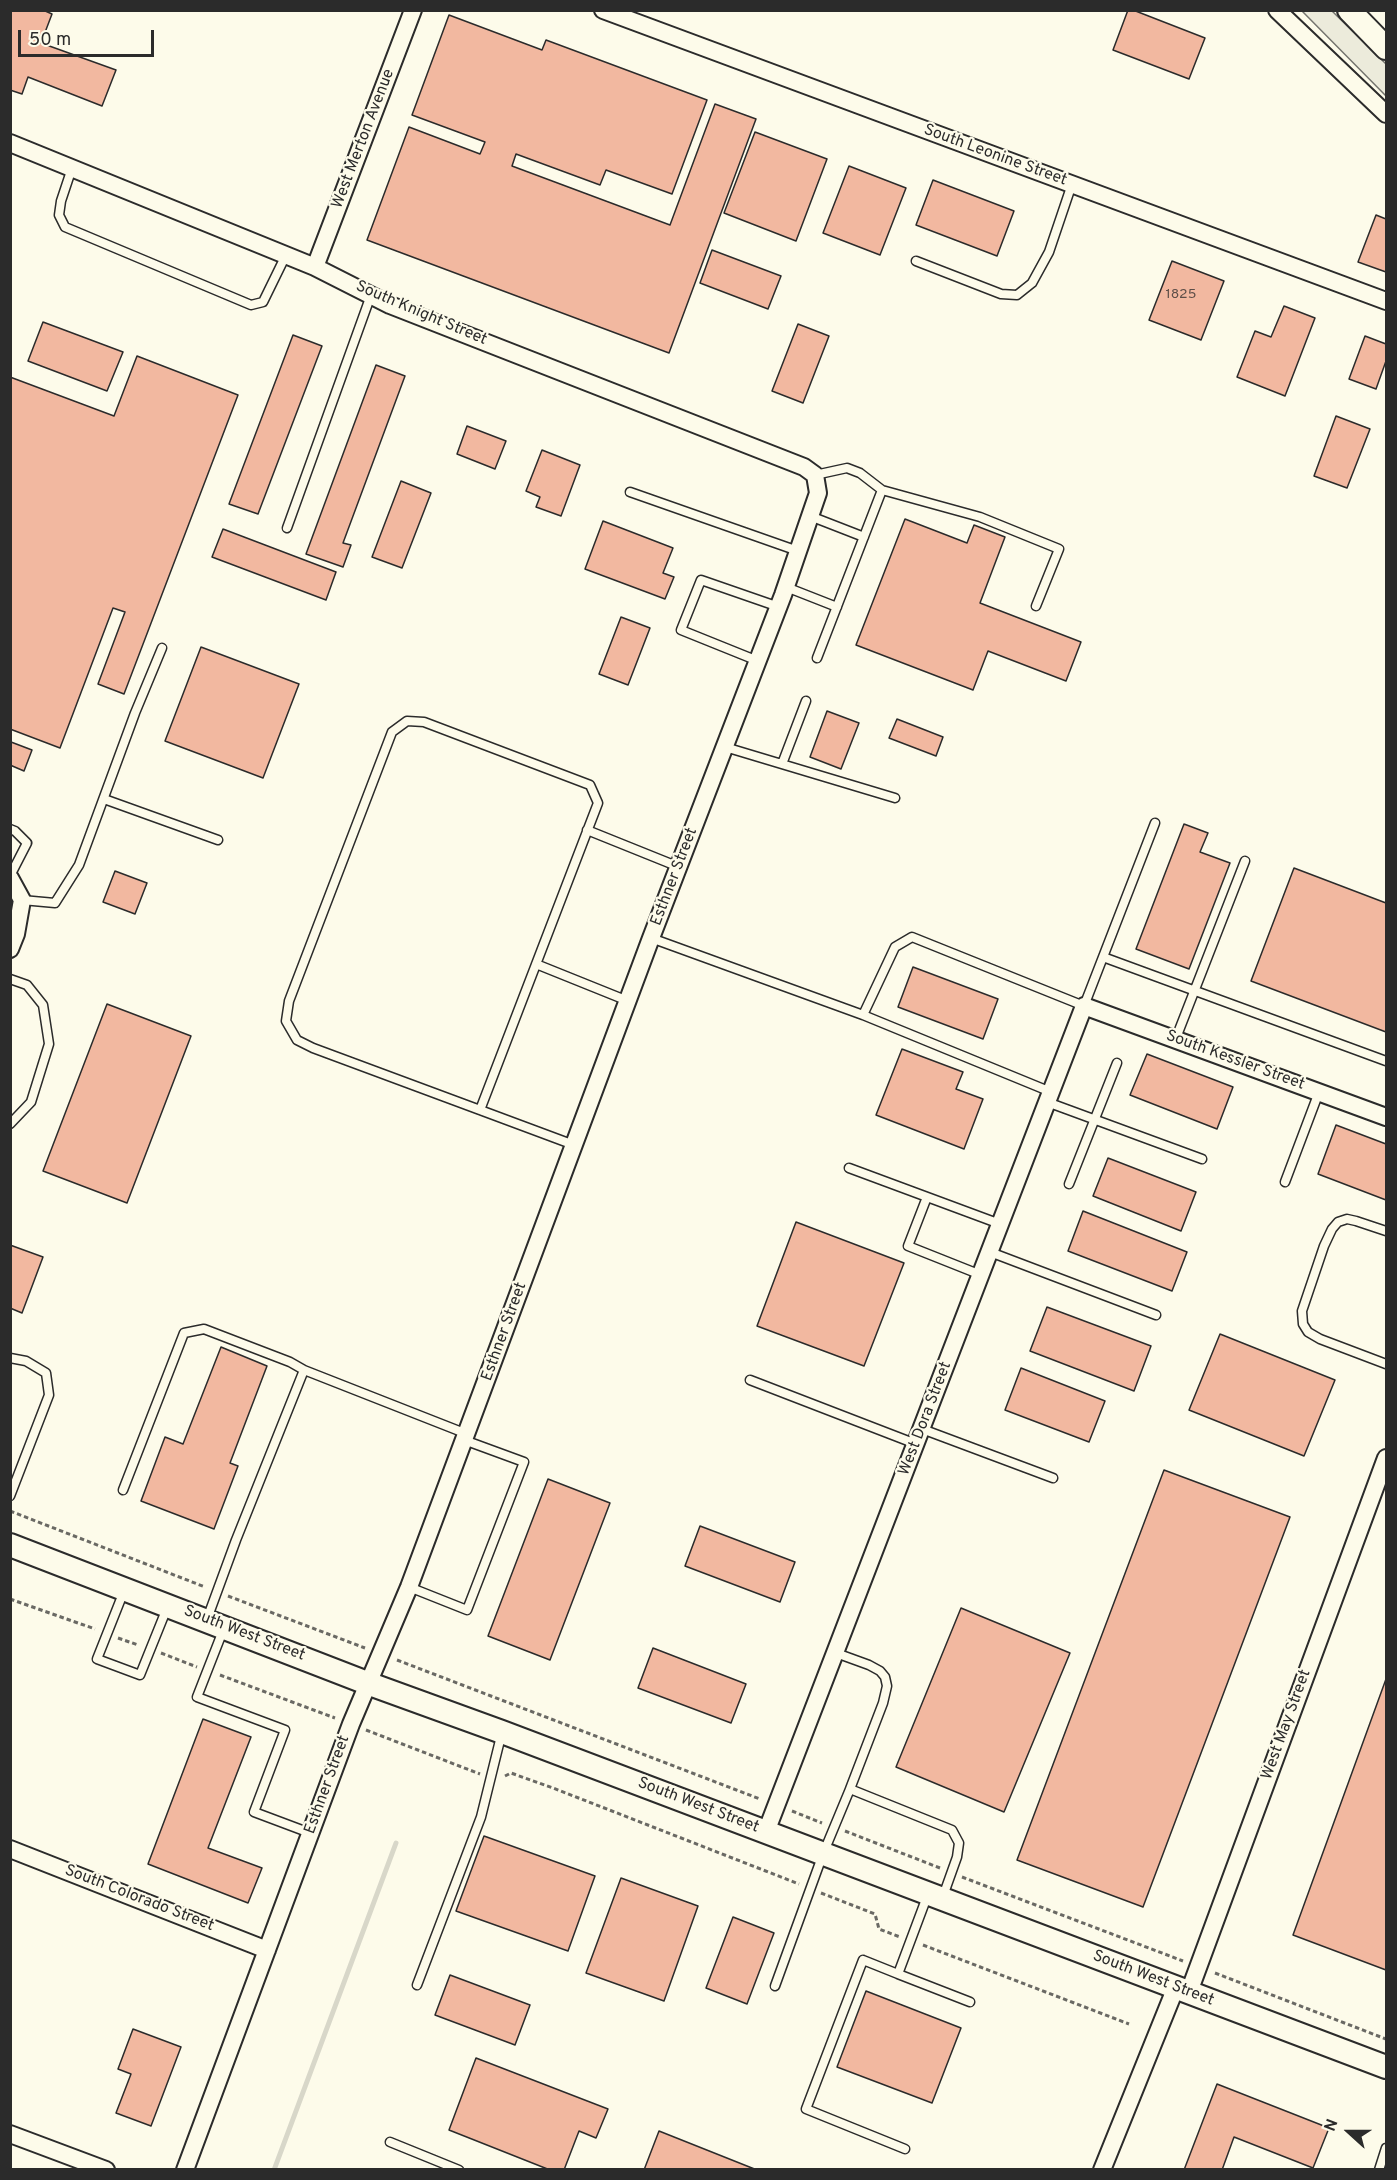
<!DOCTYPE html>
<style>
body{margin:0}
#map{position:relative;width:1397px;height:2180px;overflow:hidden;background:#fdfbea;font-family:Overpass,sans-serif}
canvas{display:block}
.frame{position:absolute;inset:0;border:12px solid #2b2b2b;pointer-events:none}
.north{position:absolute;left:1319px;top:2102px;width:60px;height:60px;-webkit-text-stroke:4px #fdfbea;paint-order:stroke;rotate:291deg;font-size:16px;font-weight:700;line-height:24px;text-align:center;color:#2b2b2b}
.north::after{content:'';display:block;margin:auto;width:21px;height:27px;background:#2b2b2b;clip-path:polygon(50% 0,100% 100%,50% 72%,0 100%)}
.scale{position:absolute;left:18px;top:30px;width:136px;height:27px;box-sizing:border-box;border:3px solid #2b2b2b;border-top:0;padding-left:8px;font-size:18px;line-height:21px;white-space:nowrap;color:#2b2b2b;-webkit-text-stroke:4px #fdfbea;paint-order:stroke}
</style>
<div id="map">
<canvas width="1397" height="2180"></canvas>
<div class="frame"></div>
<div class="north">N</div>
<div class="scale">50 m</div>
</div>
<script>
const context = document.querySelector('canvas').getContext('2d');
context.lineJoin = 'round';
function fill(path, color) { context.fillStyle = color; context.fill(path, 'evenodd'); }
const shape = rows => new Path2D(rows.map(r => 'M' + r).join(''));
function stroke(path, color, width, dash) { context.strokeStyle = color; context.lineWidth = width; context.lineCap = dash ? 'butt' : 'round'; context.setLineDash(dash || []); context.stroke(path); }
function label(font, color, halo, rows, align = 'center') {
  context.font = font + ' Overpass,sans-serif'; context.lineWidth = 4.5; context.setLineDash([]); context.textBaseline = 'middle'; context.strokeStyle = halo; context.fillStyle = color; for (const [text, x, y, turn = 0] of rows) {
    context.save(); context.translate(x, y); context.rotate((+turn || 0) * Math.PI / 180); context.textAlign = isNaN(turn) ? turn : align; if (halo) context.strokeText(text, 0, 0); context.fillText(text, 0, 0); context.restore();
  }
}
const green = shape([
 [1302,11,1332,11,1386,64,1386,96,1302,11]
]);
fill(green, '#ecebdb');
stroke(green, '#74746e', 1.5);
stroke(shape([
 [274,2170,396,1843]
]), '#d8d7c9', 5);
const building = shape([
 [10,10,43,10,52,14,41,43,116,70,102,106,28,77,22,94,10,90,10,10],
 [1128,10,1133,10,1205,38,1189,79,1113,50,1128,10],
 [449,15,542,50,546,40,707,100,672,194,606,170,600,185,516,154,512,166,670,225,715,104,756,119,669,353,367,240,409,127,480,154,485,142,412,115,449,15],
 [755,132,827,159,796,241,724,213,755,132],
 [849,166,906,188,880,255,823,233,849,166],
 [933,180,1014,211,997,256,916,225,933,180],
 [1376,215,1386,219,1386,272,1358,262,1376,215],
 [712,250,781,276,768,309,700,283,712,250],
 [1172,261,1224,281,1201,340,1149,320,1172,261],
 [1284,306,1315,318,1285,396,1237,377,1255,331,1271,337,1284,306],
 [43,322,123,352,107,391,28,361,43,322],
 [798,324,829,336,803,403,772,391,798,324],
 [293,335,322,346,258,514,229,504,293,335],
 [1365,336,1386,344,1386,361,1376,389,1349,379,1365,336],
 [137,356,238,395,124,694,98,684,125,612,113,608,60,748,10,729,10,377,114,416,137,356],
 [376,365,405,376,343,543,351,545,343,567,306,554,376,365],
 [1336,416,1370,429,1347,488,1314,476,1336,416],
 [467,426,506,441,495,469,457,454,467,426],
 [542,450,580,465,561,516,536,507,540,497,526,491,542,450],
 [401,481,431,493,402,568,372,557,401,481],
 [905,519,967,543,974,525,1005,537,980,603,1081,642,1066,681,988,651,973,690,856,645,905,519],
 [603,521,673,548,663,573,674,577,665,599,585,569,603,521],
 [223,529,336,572,326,600,212,557,223,529],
 [621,617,650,628,628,685,599,674,621,617],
 [201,647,299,684,263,778,165,741,201,647],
 [827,711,859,723,841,769,810,757,827,711],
 [897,719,943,737,936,756,889,738,897,719],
 [11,742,32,750,24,771,10,765,11,742],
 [1184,824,1208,833,1200,852,1230,863,1189,969,1136,949,1184,824],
 [1294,868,1386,903,1386,1032,1251,981,1294,868],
 [115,871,147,883,135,914,103,902,115,871],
 [913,967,998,999,983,1039,898,1007,913,967],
 [107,1004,191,1036,127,1203,43,1171,107,1004],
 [902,1049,963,1072,956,1089,983,1099,964,1149,876,1115,902,1049],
 [1147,1054,1233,1087,1217,1129,1130,1095,1147,1054],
 [1336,1125,1386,1144,1386,1200,1318,1174,1336,1125],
 [1108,1158,1196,1192,1181,1231,1093,1196,1108,1158],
 [1083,1211,1187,1252,1172,1291,1068,1251,1083,1211],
 [796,1222,904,1263,864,1366,757,1326,796,1222],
 [10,1245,43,1257,22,1313,10,1308,10,1245],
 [1047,1307,1151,1346,1134,1391,1030,1351,1047,1307],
 [1220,1334,1335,1380,1304,1456,1189,1410,1220,1334],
 [221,1347,267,1366,230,1463,238,1466,214,1529,141,1501,165,1437,183,1444,221,1347],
 [1021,1368,1105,1401,1089,1442,1005,1410,1021,1368],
 [1164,1470,1290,1517,1143,1907,1017,1860,1164,1470],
 [548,1479,610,1503,550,1660,488,1636,548,1479],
 [700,1526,795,1562,780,1602,685,1566,700,1526],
 [961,1608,1070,1653,1004,1812,896,1767,961,1608],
 [653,1648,746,1684,731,1723,638,1688,653,1648],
 [1386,1679,1386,1970,1293,1935,1386,1679],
 [203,1719,251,1737,208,1848,262,1868,248,1903,148,1864,203,1719],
 [484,1836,595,1876,568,1951,456,1911,484,1836],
 [621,1878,698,1906,664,2001,586,1973,621,1878],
 [733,1917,774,1933,747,2004,706,1988,733,1917],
 [450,1975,530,2005,515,2045,435,2015,450,1975],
 [866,1991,961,2028,932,2103,837,2067,866,1991],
 [133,2029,181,2047,151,2126,116,2113,131,2074,118,2069,133,2029],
 [476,2058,608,2109,596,2138,579,2131,564,2170,550,2170,449,2130,476,2058],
 [1217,2084,1329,2128,1313,2168,1234,2137,1222,2170,1184,2170,1217,2084],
 [659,2131,757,2170,644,2170,659,2131]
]);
fill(building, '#f2b8a0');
stroke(building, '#2b2b2b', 1.5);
const service = shape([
 [72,168,61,201,59,215,65,227,251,305,263,302,286,255],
 [916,261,1001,294,1017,295,1032,283,1049,252,1072,184],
 [815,475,847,468,860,473,882,490,817,658],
 [882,490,980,517,1059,549,1036,606],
 [630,492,798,551],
 [810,516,864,537],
 [287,528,371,295],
 [786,587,837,607],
 [758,661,681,630,701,580,779,607],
 [725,747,895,798],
 [782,764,806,701],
 [104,799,218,840],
 [10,829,15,831,27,843,10,876],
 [587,830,679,867],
 [22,900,55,903,79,865,135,713,162,648],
 [651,938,863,1015,895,947,912,937,1084,1006,1155,823],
 [1103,957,1386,1061],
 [536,964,628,1001],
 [10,979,27,985,43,1005,49,1044,31,1102,10,1124],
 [863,1015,1051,1092],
 [1176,1038,1245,861],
 [1047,1102,1202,1159],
 [480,1110,598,803,590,785,424,722,407,721,392,732,289,1001,286,1021,297,1040,313,1048,480,1110,574,1145],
 [849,1168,1000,1224],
 [1285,1182,1319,1092],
 [1069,1184,1117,1063],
 [927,1197,908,1246,981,1275],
 [1386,1231,1356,1221,1347,1219,1338,1222,1332,1229,1324,1246,1302,1311,1303,1324,1308,1332,1320,1339,1386,1364],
 [990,1252,1156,1315],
 [10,1358,26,1361,46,1373,49,1395,10,1496],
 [304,1370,467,1434],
 [750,1380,916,1444],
 [922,1429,1053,1478],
 [123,1490,184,1333,204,1329,290,1362,304,1370,236,1540,207,1619],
 [409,1587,467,1610,524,1462,464,1440],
 [124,1591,97,1659,140,1675,167,1608],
 [224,1628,197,1697,285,1730,254,1812,310,1833],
 [836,1653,869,1665,880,1671,885,1677,887,1686,883,1703,850,1789,952,1830,959,1843,957,1857,942,1899],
 [898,1974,970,2002],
 [417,1985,481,1817,502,1732],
 [775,1986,823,1854,850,1789],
 [390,2142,459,2170],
 [905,2149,806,2109,863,1960,898,1974,928,1894],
 [1379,2170,1386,2148]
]);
const minor = shape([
 [603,10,1386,301],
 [1277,10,1386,114],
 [10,143,315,267,390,305,804,467,815,475,818,493,783,595,651,938,409,1587,351,1724,185,2170],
 [315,267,413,10],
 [10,878,22,900,16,934,10,949],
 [766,1832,1084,1006,1386,1117],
 [10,1849,267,1950],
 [1189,1992,1386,1458],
 [10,2134,106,2170],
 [1102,2170,1176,1987]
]);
const secondary = shape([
 [1349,10,1386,48],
 [10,1545,367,1683,502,1732,1386,2067]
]);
stroke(service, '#2b2b2b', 11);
stroke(minor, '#2b2b2b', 20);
stroke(secondary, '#2b2b2b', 26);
stroke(shape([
 [10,1511,205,1587],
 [228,1596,365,1648],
 [10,1599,95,1629],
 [118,1638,138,1645],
 [161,1653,197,1667],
 [397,1660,760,1799],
 [220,1675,335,1718],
 [366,1730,480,1774],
 [505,1776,511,1773,553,1788,799,1884],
 [792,1811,822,1823],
 [845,1831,940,1868],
 [962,1877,1183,1961],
 [821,1893,875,1914,879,1929,900,1937],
 [923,1945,1129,2024],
 [1215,1973,1386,2039]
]), '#6a6964', 3, [4.5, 3]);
stroke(service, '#fdfbea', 8);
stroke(minor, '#fdfbea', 16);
stroke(secondary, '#fdfbea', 22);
label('14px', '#5d4e48', null, [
 ["1825",1181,295]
]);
label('16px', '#2b2b2b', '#fdfbea', [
 ["West Merton Avenue",364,139,-69],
 ["South Leonine Street",995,156,20],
 ["South Knight Street",421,314,23],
 ["Esthner Street",675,877,-69],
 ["South Kessler Street",1235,1061,20],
 ["Esthner Street",505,1332,-70],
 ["West Dora Street",926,1419,-69],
 ["South West Street",244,1634,21],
 ["West May Street",1287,1725,-70],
 ["Esthner Street",328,1785,-70],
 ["South West Street",698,1806,21],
 ["South Colorado Street",139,1899,21],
 ["South West Street",1153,1979,21]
]);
</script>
